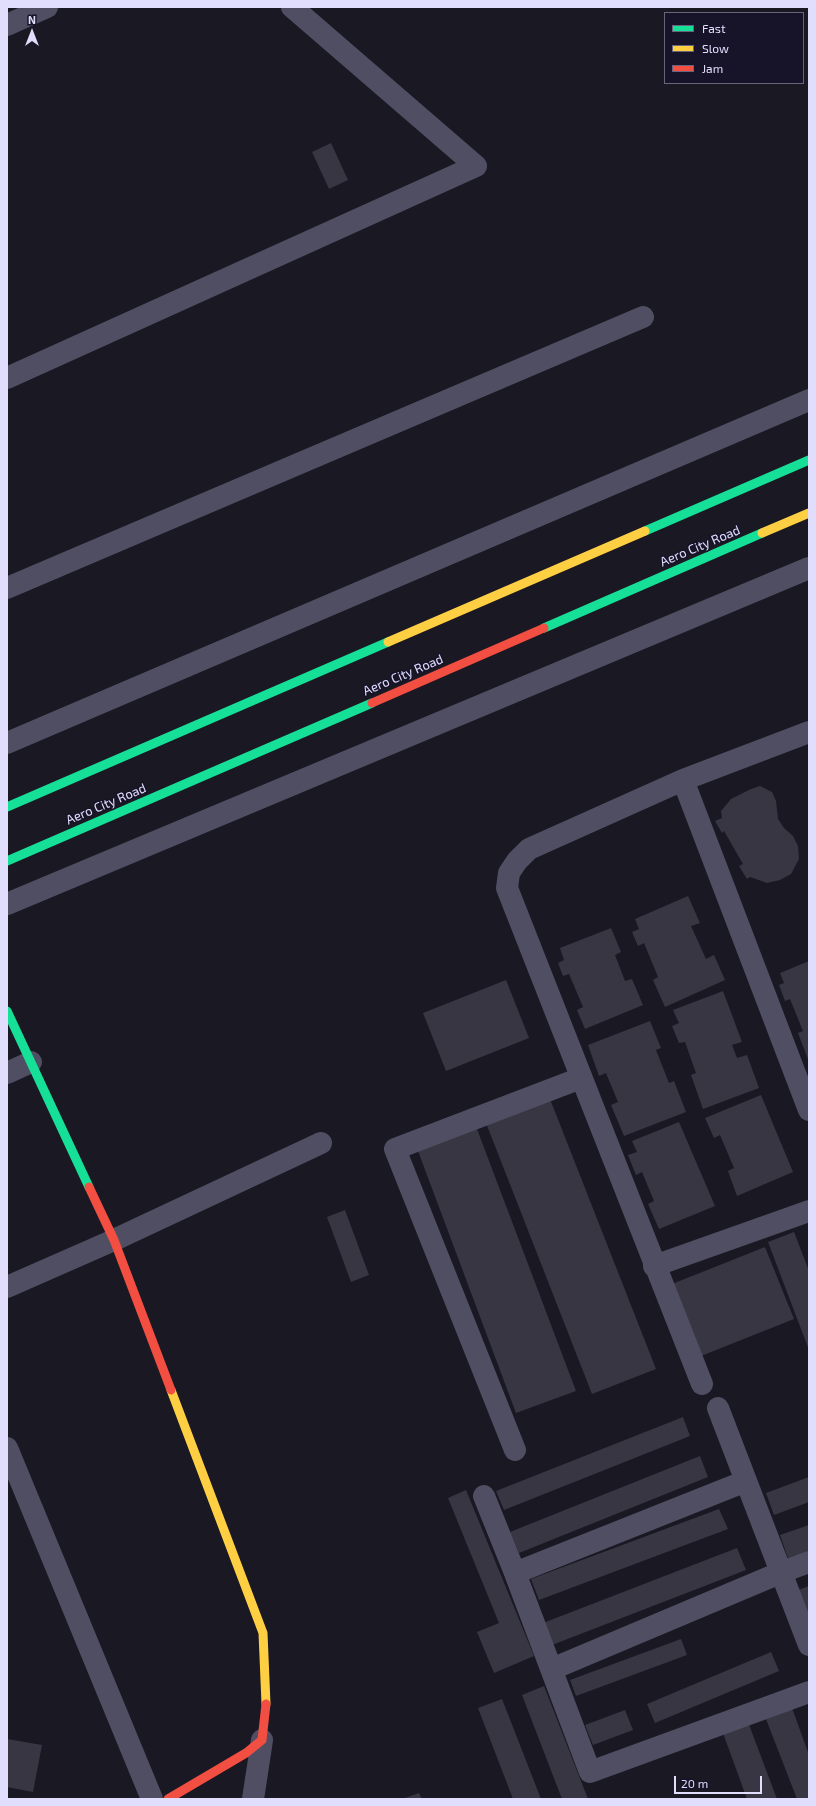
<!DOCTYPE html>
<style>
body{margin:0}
#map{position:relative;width:816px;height:1806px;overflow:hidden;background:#1a1823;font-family:"Exo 2",sans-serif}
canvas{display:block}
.frame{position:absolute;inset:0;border:8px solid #e1ddfc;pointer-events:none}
.legend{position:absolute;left:664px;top:12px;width:140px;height:72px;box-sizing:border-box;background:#171328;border:1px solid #68647d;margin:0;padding:5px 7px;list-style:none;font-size:12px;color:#e1ddfc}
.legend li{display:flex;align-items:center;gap:8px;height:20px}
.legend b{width:20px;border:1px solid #68647d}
.north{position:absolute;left:12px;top:12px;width:40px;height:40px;-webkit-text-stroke:3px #171328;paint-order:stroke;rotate:0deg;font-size:11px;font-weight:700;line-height:16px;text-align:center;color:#e1ddfc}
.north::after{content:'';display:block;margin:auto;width:14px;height:18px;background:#e1ddfc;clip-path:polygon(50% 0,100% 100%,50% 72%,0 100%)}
.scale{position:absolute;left:674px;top:1776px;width:88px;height:18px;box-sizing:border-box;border:2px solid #e1ddfc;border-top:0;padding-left:5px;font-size:12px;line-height:14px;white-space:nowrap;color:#e1ddfc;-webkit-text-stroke:3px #171328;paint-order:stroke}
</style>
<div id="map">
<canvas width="816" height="1806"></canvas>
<div class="frame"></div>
<ul class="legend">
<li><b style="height:5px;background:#16e098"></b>Fast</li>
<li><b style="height:5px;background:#ffcf43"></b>Slow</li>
<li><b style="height:5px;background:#f24e42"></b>Jam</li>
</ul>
<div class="north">N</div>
<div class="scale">20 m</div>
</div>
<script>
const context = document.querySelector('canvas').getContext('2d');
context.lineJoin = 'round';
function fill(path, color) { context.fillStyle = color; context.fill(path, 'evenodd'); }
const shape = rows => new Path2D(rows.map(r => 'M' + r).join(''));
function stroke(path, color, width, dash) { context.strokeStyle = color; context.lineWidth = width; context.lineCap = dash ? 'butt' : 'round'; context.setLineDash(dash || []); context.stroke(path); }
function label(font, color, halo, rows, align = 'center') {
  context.font = font + ' "Exo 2",sans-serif'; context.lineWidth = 3; context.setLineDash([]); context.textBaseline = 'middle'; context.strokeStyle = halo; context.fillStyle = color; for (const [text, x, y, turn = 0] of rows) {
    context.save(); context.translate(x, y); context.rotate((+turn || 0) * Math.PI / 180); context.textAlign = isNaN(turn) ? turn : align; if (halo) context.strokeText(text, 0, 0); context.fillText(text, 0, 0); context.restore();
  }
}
fill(shape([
 [331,143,348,180,329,189,312,152],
 [760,786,772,792,776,801,778,819,784,828,793,836,798,846,799,859,791,874,780,880,767,883,750,877,747,879,739,866,743,864,724,831,722,833,715,821,722,818,721,811,731,799,751,789],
 [688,896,700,923,691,926,706,959,714,955,725,980,665,1007,653,980,658,977,644,943,638,946,632,932,639,929,635,919],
 [611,928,621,952,615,955,625,981,632,979,643,1005,585,1029,577,1010,583,1007,569,974,563,976,558,963,564,960,560,948],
 [809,961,809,1062,798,1033,803,1031,790,999,785,1001,779,985,784,983,780,973],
 [506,980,529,1038,446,1071,423,1013],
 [723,991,742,1042,732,1045,737,1058,747,1055,759,1088,703,1109,691,1075,696,1073,685,1042,679,1043,672,1026,679,1023,673,1010],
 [650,1021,661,1048,656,1050,669,1083,674,1081,686,1112,624,1136,611,1105,618,1102,606,1073,599,1076,588,1045],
 [761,1095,793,1172,737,1196,728,1171,734,1168,720,1135,714,1138,705,1118],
 [550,1099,656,1369,592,1394,486,1123],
 [679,1122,715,1206,659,1229,648,1204,654,1201,642,1172,636,1175,628,1155,637,1152,632,1141],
 [477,1129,576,1391,516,1413,418,1151],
 [345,1210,369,1275,351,1282,327,1217],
 [794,1232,809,1271,809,1350,768,1242],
 [765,1247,794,1319,696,1358,667,1286],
 [683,1417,690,1436,504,1510,496,1491],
 [700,1456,708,1477,519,1553,510,1532],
 [809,1477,809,1502,774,1515,766,1493],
 [466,1490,534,1656,494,1673,477,1632,499,1623,448,1498],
 [719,1509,728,1529,539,1600,531,1579],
 [809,1525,809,1551,788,1558,780,1535],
 [737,1548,746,1570,552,1645,543,1623],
 [809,1586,809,1617,798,1590],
 [681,1639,687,1655,576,1696,570,1680],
 [771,1652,779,1671,655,1723,647,1704],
 [544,1686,588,1799,562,1799,522,1695],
 [502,1699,541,1799,513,1799,478,1708],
 [792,1708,809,1755,809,1799,797,1799,766,1719],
 [625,1710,633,1730,593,1745,585,1725],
 [748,1722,777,1799,747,1799,723,1733],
 [7,1739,42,1745,33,1792,7,1787],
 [419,1793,422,1799,402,1799]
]), '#393644');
stroke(shape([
 [7,25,47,7],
 [7,378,476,166,292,7],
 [7,588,643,317],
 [7,743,809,400],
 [683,780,809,1110],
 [7,904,809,568],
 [7,1073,31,1062],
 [654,1266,809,1211],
 [7,1287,114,1240,321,1143],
 [702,1384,507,888,509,873,517,861,529,849,683,780,809,732],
 [718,1408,809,1645],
 [7,1448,152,1799],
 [515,1450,395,1149,581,1078],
 [484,1496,515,1573,590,1772,809,1692],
 [515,1573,746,1481],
 [552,1669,782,1572,809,1562],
 [253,1799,262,1740]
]), '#504e62', 22);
stroke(shape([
 [645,531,809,460],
 [544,628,762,533],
 [7,807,388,642],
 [7,861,372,703],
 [7,1011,89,1187]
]), '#16e098', 9);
stroke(shape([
 [762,533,809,513],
 [388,642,645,531],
 [171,1390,263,1633,266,1704]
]), '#ffcf43', 9);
stroke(shape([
 [372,703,544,628],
 [89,1187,114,1240,171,1390],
 [168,1799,246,1753,262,1740,266,1704]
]), '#f24e42', 9);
label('13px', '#e1ddfc', '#171328', [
 ["Aero City Road",700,546,-23],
 ["Aero City Road",403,675,-23],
 ["Aero City Road",106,804,-23]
]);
</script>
